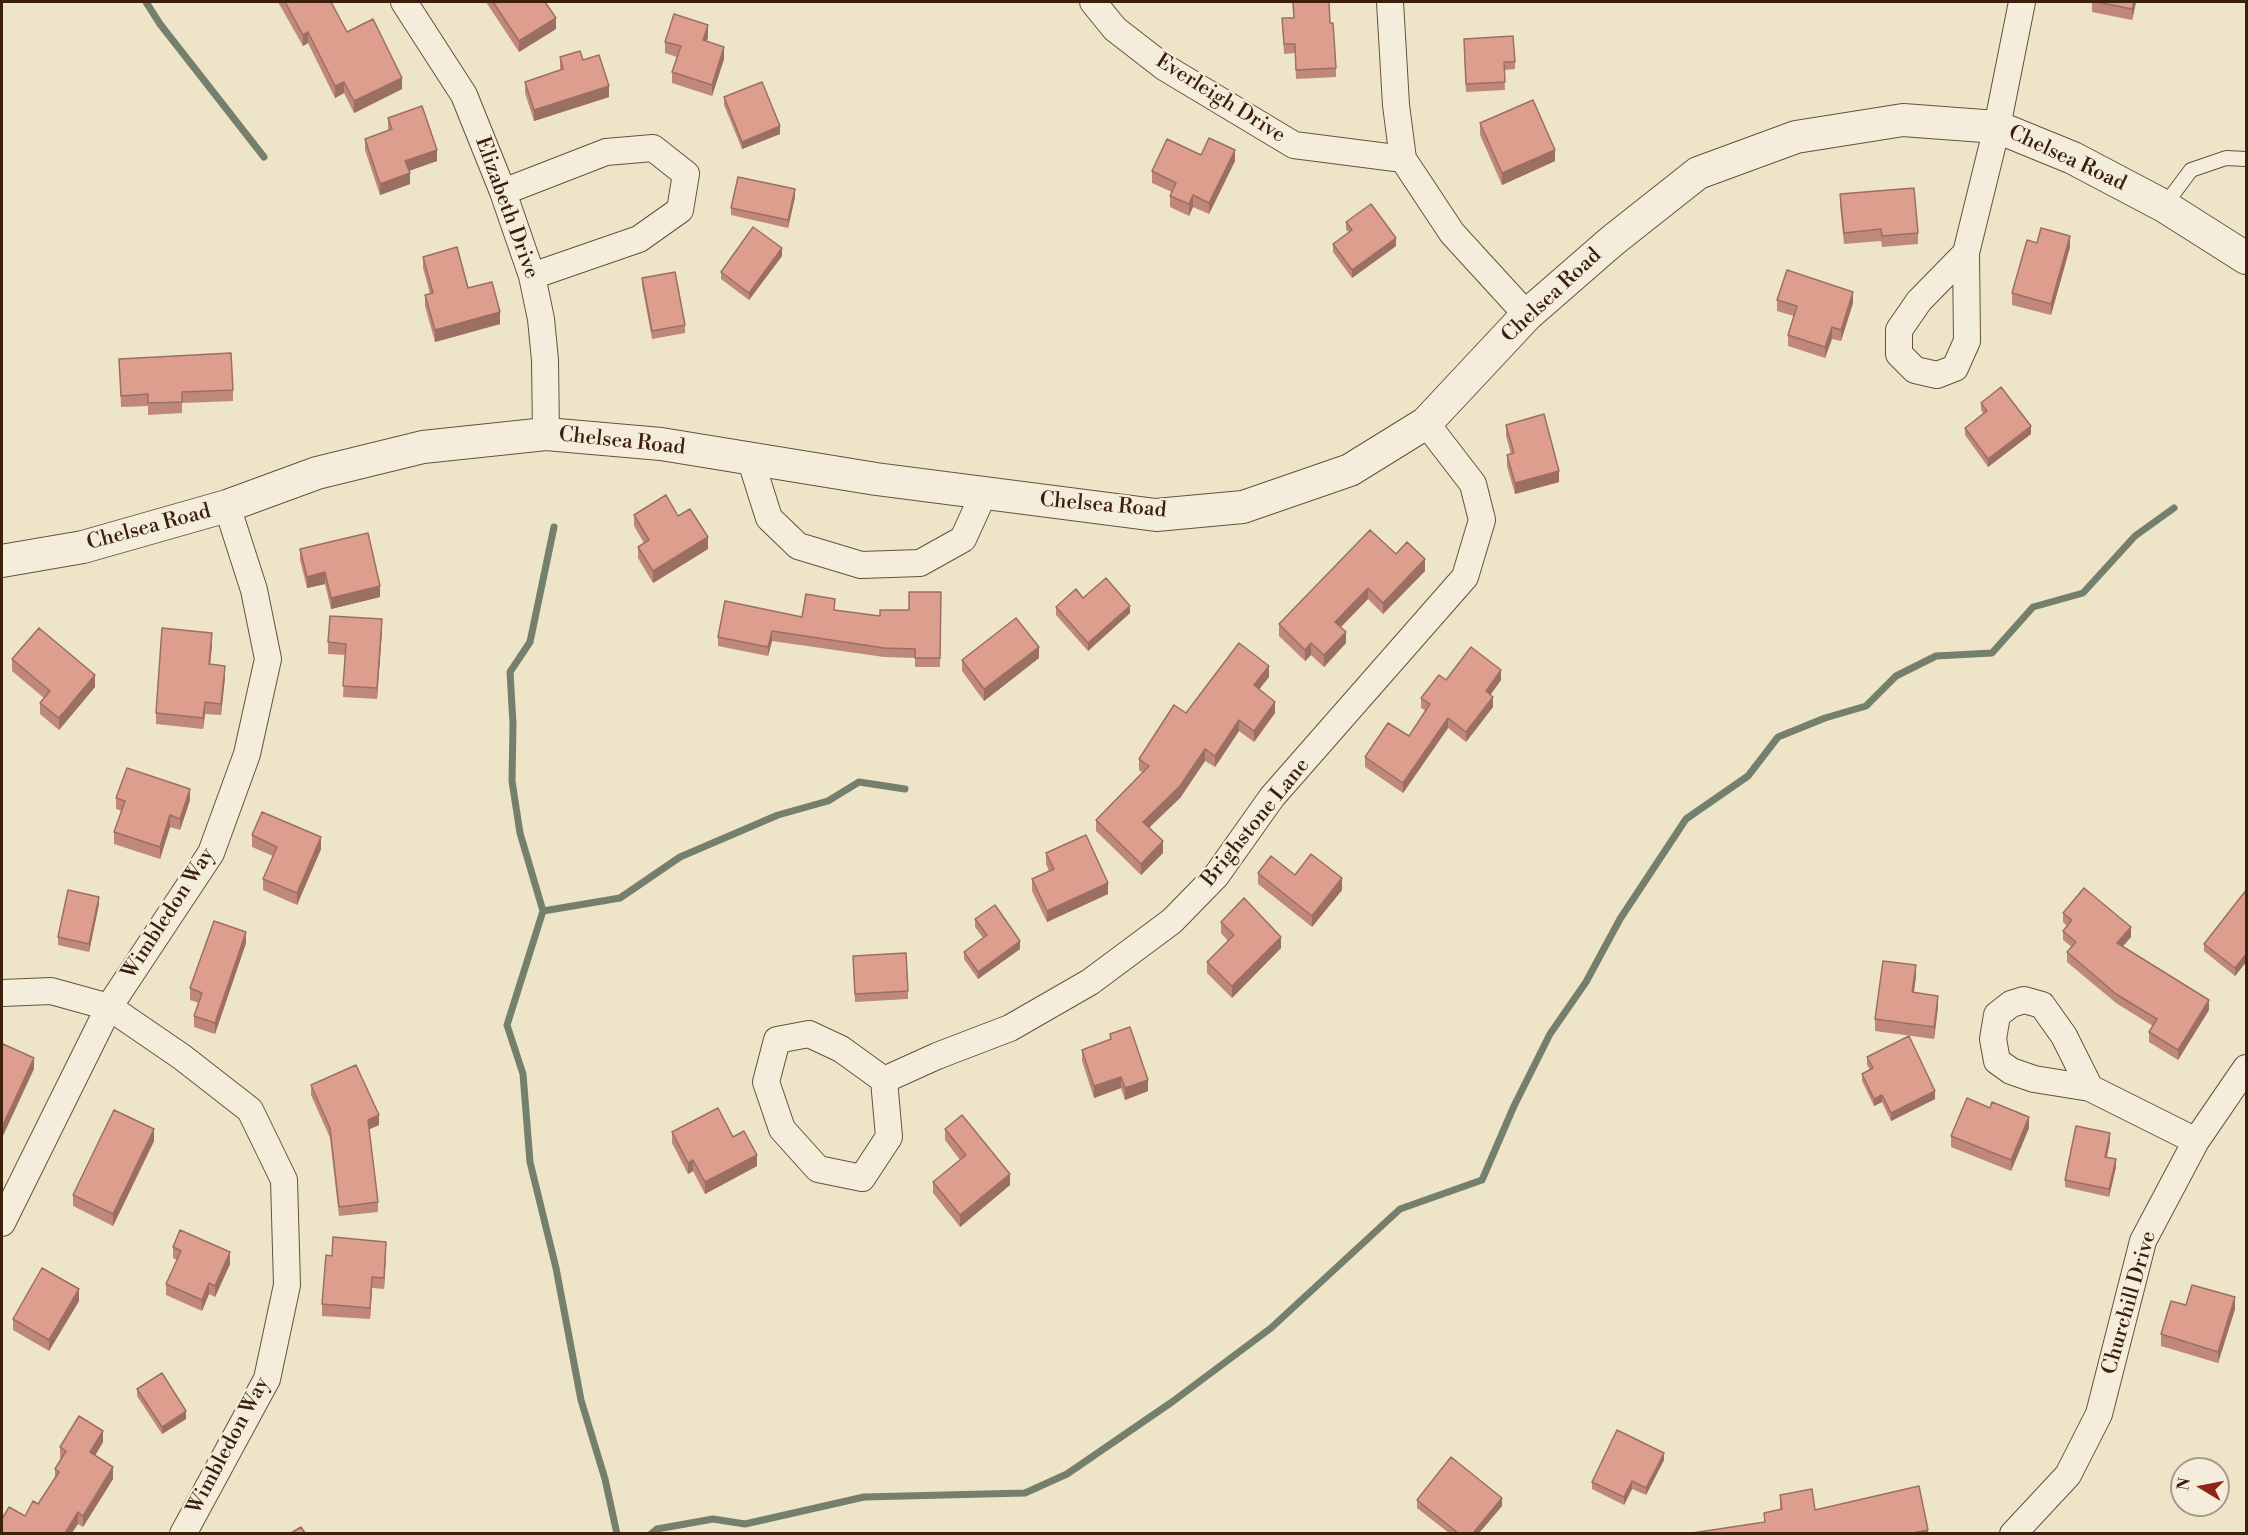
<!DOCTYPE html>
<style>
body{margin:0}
#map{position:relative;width:2248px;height:1535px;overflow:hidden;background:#eee4c7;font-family:"Libre Bodoni",serif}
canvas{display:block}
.frame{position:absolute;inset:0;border:3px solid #3c200c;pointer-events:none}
.north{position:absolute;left:2170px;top:1457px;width:60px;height:60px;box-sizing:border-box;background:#f4eddb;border:2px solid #aa9b88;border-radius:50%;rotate:280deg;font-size:16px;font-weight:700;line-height:24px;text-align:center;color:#3c200c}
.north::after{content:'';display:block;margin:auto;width:21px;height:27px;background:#8f2418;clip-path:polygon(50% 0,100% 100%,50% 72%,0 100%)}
</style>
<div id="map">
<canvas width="2248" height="1535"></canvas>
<div class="frame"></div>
<div class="north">N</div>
</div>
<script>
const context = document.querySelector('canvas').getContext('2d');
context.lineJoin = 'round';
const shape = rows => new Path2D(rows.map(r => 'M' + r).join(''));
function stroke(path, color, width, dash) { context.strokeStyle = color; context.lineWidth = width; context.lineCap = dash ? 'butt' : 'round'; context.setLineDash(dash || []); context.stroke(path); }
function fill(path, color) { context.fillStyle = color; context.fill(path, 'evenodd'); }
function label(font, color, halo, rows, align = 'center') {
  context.font = font + ' "Libre Bodoni",serif'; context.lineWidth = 4.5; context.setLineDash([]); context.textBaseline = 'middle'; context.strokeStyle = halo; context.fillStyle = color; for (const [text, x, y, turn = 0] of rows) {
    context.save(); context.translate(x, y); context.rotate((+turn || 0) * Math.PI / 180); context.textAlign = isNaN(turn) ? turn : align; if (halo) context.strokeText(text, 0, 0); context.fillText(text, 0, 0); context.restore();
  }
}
stroke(shape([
 [146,2,160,24,264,157],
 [554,527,530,642,510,672,513,724,512,781,520,833,543,911,507,1025,523,1074,530,1162,556,1268,581,1400,605,1479,617,1534],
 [543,911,620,898,680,857,778,815,828,801,859,782,905,789],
 [651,1534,657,1529,713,1519,745,1524,864,1497,1025,1493,1067,1474,1172,1402,1271,1328,1400,1209,1482,1180,1514,1106,1550,1034,1586,982,1620,919,1686,819,1748,776,1778,737,1825,718,1866,706,1896,676,1936,656,1992,653,2033,607,2083,593,2135,536,2174,508]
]), '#747f6e', 7);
const service = shape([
 [2164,206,2191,170,2226,158,2246,159]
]);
const minor = shape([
 [404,2,464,95,503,192,532,276,541,319,545,360,546,434],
 [1093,2,1115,29,1164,67,1294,145,1403,159],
 [1390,2,1396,105,1403,159,1452,233,1527,315],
 [503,192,606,152,653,148,686,174,680,210,639,239,532,276],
 [1966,253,1967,341,1955,368,1937,375,1915,370,1899,354,1899,330,1919,301,1966,253,1997,127,2022,2],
 [750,458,769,518,798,546,861,565,920,563,963,539,984,493],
 [2,993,51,991,109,1007,211,853,247,754,268,659,254,590,227,506],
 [884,1080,889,1137,862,1178,818,1169,782,1129,766,1082,777,1040,809,1034,841,1049,884,1080,937,1056,1010,1028,1090,982,1172,921,1216,876,1272,797,1465,577,1482,520,1473,484,1426,423],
 [2090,1088,2034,1079,2011,1071,1997,1061,1993,1039,1997,1015,2011,1004,2024,1000,2042,1005,2064,1036,2090,1088,2196,1141],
 [2,1223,109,1007,182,1057,250,1110,284,1180,287,1285,267,1379,183,1534],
 [2013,1534,2068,1475,2099,1414,2143,1241,2196,1141,2246,1068]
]);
const tertiary = shape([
 [2,561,83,547,227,506,317,473,423,447,546,434,661,444,876,479,1156,515,1243,507,1350,470,1426,423,1527,315,1612,241,1698,173,1796,137,1903,120,1997,127,2073,158,2164,206,2246,258]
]);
stroke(service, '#68513b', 16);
stroke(minor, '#68513b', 28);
stroke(tertiary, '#68513b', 34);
stroke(service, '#f4eddb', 14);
stroke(minor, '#f4eddb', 26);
stroke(tertiary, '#f4eddb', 32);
fill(shape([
 [278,2,331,2,347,32,402,89,354,113,344,93,335,98,308,43,303,46],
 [486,2,545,2,556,29,519,52],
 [2092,2,2136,2,2132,20,2092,12],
 [1282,18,1330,23,1336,68,1336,77,1296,79,1295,53,1284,54],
 [708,37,707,41,724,59,712,96,672,83,672,72,677,57,665,53,665,42],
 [1464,46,1515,62,1515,69,1504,70,1505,90,1466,92],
 [560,57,583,60,609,97,534,121,525,93,525,82,560,70],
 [724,97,780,134,742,149,724,105],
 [388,118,437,161,409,171,410,184,380,195,365,150,365,139,388,130],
 [1480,123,1555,161,1502,185,1480,135],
 [1235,161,1209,214,1193,207,1189,216,1170,207,1170,196,1172,192,1152,183,1152,171],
 [1840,194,1918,233,1918,244,1882,247,1881,241,1844,244,1840,206],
 [795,197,788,228,731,215,731,208],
 [1346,222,1396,246,1352,278,1333,252,1333,244,1349,232,1346,230],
 [2037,243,2070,247,2051,315,2012,305,2012,293],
 [782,256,749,300,721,279,721,272],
 [423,257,468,288,500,324,435,342,425,306,425,295,430,294,423,268],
 [642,278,685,325,685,333,652,339,642,285],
 [1777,300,1853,303,1841,341,1832,339,1825,358,1788,346,1788,335,1794,316,1777,311],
 [119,359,233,390,233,401,182,403,182,413,148,415,148,406,121,407],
 [1981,403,2031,434,1988,467,1965,435,1965,428,1983,413,1981,410],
 [1506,425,1559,482,1515,494,1507,466,1507,455,1511,454,1506,436],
 [634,515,708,549,653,583,638,558,638,547,644,543,634,526],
 [300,549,380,597,331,609,325,584,307,588,300,560],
 [1396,554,1425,571,1383,614,1368,599,1341,627,1346,643,1324,667,1311,655,1305,661,1279,636,1279,624],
 [941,592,940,667,915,667,915,658,884,657,772,641,768,656,718,646,718,637,835,610,880,616,909,610],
 [1083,598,1130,613,1088,651,1056,615,1056,607],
 [382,631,377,699,343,697,345,655,328,654,328,642],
 [212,645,210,664,225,677,221,715,205,714,203,729,156,724,156,713],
 [1039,658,984,701,962,671,962,660],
 [12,659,95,687,59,730,40,714,40,703,44,698,12,671],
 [1269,677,1259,689,1275,713,1254,742,1239,731,1215,767,1205,761,1180,798,1149,828,1163,853,1141,875,1096,831,1096,820,1143,773,1139,770,1139,759,1186,713],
 [1446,680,1501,680,1490,695,1493,707,1466,742,1448,728,1403,793,1365,767,1365,757,1409,736,1426,711,1421,708,1421,698],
 [116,798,190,800,180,830,170,827,160,859,114,844,114,832,122,811,116,809],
 [252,835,321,849,297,905,263,890,263,879,273,856,252,847],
 [1046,853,1108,894,1047,922,1032,891,1032,879,1049,871,1046,864],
 [1258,873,1295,875,1342,890,1312,927,1258,884],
 [2247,889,2247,961,2235,976,2204,951,2204,944],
 [99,904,89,952,58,945,58,937],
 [2063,913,2131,937,2123,946,2209,1010,2178,1060,2149,1042,2149,1032,2153,1026,2116,1003,2067,962,2067,952,2072,947,2063,940,2063,931,2067,926,2063,922],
 [975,919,1020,949,978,979,964,959,964,952,983,938,975,927],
 [1221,922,1281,948,1232,998,1207,973,1207,962,1228,941,1221,933],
 [246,943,215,1034,194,1027,194,1016,199,1003,190,1000,190,988],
 [853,963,908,991,908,999,855,1002],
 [1916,976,1914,992,1938,1007,1934,1039,1875,1031,1875,1019],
 [1110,1034,1148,1091,1125,1100,1121,1088,1094,1098,1082,1061,1082,1050,1110,1040],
 [1867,1057,1935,1099,1891,1121,1882,1102,1874,1106,1862,1081,1862,1074,1870,1070,1867,1065],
 [311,1085,379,1125,369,1129,378,1202,378,1212,339,1216,330,1138,311,1095],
 [2029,1128,2011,1171,1951,1147,1951,1136],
 [945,1129,1010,1185,960,1227,933,1193,933,1182,960,1160,945,1140],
 [672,1132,733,1137,757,1166,705,1194,693,1171,688,1174,672,1143],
 [154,1141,113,1226,73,1206,73,1195],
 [2110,1141,2107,1157,2116,1167,2109,1197,2065,1187,2065,1180],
 [2247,1146,2247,1160,2245,1159,2245,1148],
 [173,1247,230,1264,215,1297,209,1294,202,1311,166,1295,166,1284,177,1260,173,1258],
 [386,1253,384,1289,372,1288,370,1319,322,1316,322,1304,332,1256],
 [79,1301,49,1351,13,1330,13,1319],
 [2186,1305,2235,1309,2218,1363,2161,1346,2161,1334],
 [137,1389,186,1419,162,1434,137,1396],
 [103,1442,95,1456,113,1479,83,1527,78,1524,25,1516,38,1504,55,1479,55,1469,61,1459,60,1458,60,1447],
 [1664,1460,1646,1495,1632,1489,1624,1505,1592,1489,1592,1482],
 [1780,1495,1815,1510,1928,1533,1764,1522,1764,1513,1780,1510],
 [1417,1500,1502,1506,1479,1533,1449,1533,1417,1508]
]), '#bf887a');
fill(shape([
 [2134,2,2136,2,2132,20,2132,9],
 [556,18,556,29,519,52,519,41],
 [708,25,708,37,703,52,703,40],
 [308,32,308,43,303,46,303,35],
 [724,47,724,59,712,96,712,85],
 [402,78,402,89,354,113,354,101],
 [344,82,344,93,335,98,335,86],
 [609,86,609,97,534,121,534,110],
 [780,126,780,134,742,149,742,142],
 [437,150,437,161,405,172,405,161],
 [1235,150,1235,161,1209,214,1209,203],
 [1555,150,1555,161,1502,185,1502,173],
 [410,173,410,184,380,195,380,184],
 [795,189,795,197,788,228,788,220],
 [1193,195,1193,207,1189,216,1189,204],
 [2070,236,2070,247,2051,315,2051,304],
 [1396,238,1396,246,1352,278,1352,270],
 [782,248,782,256,749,300,749,293],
 [1853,292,1853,303,1841,341,1841,330],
 [500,312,500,324,435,342,435,330],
 [1832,327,1832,339,1825,358,1825,347],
 [2031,426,2031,434,1988,467,1988,459],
 [1559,471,1559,482,1515,494,1515,483],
 [708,537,708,549,653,583,653,571],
 [1425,559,1425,571,1383,614,1383,603],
 [325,572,325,584,307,588,307,577],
 [380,586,380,597,331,609,331,598],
 [1368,588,1368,599,1335,633,1335,622],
 [1130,606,1130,613,1088,651,1088,643],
 [382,619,382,631,377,699,377,688],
 [772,631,772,641,768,656,768,647],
 [1346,632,1346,643,1324,667,1324,655],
 [212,633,212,645,209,675,209,664],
 [1311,643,1311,655,1305,661,1305,650],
 [1039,647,1039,658,984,701,984,689],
 [225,666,225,677,221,715,221,704],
 [1269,666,1269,677,1254,696,1254,685],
 [1501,670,1501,680,1486,701,1486,691],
 [95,675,95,687,59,730,59,718],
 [1493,697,1493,707,1466,742,1466,732],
 [205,702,205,714,203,729,203,718],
 [1275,702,1275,713,1254,742,1254,731],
 [1448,718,1448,728,1403,793,1403,783],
 [1239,720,1239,731,1215,767,1215,756],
 [1205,749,1205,761,1180,798,1143,833,1143,822],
 [190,789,190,800,180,830,180,819],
 [170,815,170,827,160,859,160,847],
 [321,837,321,849,297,905,297,893],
 [1163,841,1163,853,1141,875,1141,864],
 [1342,878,1342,890,1312,927,1312,916],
 [1108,883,1108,894,1047,922,1047,911],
 [99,897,99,904,89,952,89,944],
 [2131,927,2131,937,2117,953,2117,943],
 [246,932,246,943,215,1034,215,1023],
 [1281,937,1281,948,1232,998,1232,986],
 [1020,941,1020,949,978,979,978,972],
 [2247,953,2247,961,2235,976,2235,968],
 [1916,965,1916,976,1912,1004,1912,992],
 [1938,996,1938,1007,1934,1039,1934,1027],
 [2209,1000,2209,1010,2178,1060,2178,1050],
 [34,1058,34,1069,2,1138,2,1127],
 [1121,1077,1121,1088,1094,1098,1094,1086],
 [1148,1080,1148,1091,1125,1100,1125,1088],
 [1935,1091,1935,1099,1891,1121,1891,1113],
 [1882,1095,1882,1102,1874,1106,1874,1099],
 [379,1115,379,1125,368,1130,368,1120],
 [2029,1117,2029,1128,2011,1171,2011,1160],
 [154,1129,154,1141,113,1226,113,1214],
 [2110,1133,2110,1141,2105,1164,2105,1157],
 [757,1155,757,1166,705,1194,705,1182],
 [2116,1159,2116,1167,2109,1197,2109,1189],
 [693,1160,693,1171,688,1174,688,1163],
 [1010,1174,1010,1185,960,1227,960,1215],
 [386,1242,386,1253,384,1289,384,1278],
 [230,1252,230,1264,215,1297,215,1286],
 [372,1277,372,1288,370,1319,370,1308],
 [209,1283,209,1294,202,1311,202,1300],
 [79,1289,79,1301,49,1351,49,1340],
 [2235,1297,2235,1309,2218,1363,2218,1352],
 [186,1411,186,1419,162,1434,162,1427],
 [103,1431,103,1442,90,1464,90,1452],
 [1664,1453,1664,1460,1646,1495,1646,1488],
 [113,1467,113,1479,83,1527,83,1516],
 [1632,1481,1632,1489,1624,1505,1624,1497],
 [1502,1498,1502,1506,1479,1533,1473,1533],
 [78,1512,78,1524,72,1533,65,1533],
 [1928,1530,1928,1533,1912,1533]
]), '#9b6f63');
const building = shape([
 [285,2,331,2,347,32,373,19,402,78,354,101,344,82,335,86,308,32,303,35,285,2],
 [493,2,545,2,556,18,519,41,493,2],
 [1293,2,1329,2,1330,23,1333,23,1336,68,1296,70,1295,44,1284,44,1282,18,1294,18,1293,2],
 [2097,2,2134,2,2132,9,2097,2],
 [674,14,708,25,703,40,724,47,712,85,672,72,681,46,665,42,674,14],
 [1513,36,1515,62,1504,62,1505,82,1466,84,1464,39,1513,36],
 [580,51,583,60,599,55,609,86,534,110,525,82,563,69,560,57,580,51],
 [762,82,780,126,742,142,724,97,762,82],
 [1533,100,1555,150,1502,173,1480,123,1533,100],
 [422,106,437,150,405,161,410,173,380,184,365,139,392,129,388,118,422,106],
 [1209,138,1235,150,1209,203,1193,195,1189,204,1170,196,1176,183,1152,171,1167,139,1201,155,1209,138],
 [738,177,795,189,788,220,731,208,738,177],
 [1914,188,1918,233,1882,236,1881,229,1844,233,1840,194,1914,188],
 [1371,204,1396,238,1352,270,1333,244,1352,230,1346,222,1371,204],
 [753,227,782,248,749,293,721,272,753,227],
 [2041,228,2070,236,2051,304,2012,293,2027,240,2037,243,2041,228],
 [457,247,468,288,492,282,500,312,435,330,425,295,433,293,423,257,457,247],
 [1787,270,1853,292,1841,330,1832,327,1825,347,1788,335,1797,306,1777,300,1787,270],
 [675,272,685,325,652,331,642,278,675,272],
 [231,353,233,390,182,392,182,402,148,403,148,394,121,396,119,359,231,353],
 [2001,387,2031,426,1988,459,1965,428,1987,411,1981,403,2001,387],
 [1544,414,1559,471,1515,483,1507,455,1514,453,1506,425,1544,414],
 [666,495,678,516,690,509,708,537,653,571,638,547,649,540,634,515,666,495],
 [1370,530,1396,554,1407,542,1425,559,1383,603,1368,588,1335,622,1346,632,1324,655,1311,643,1305,650,1279,624,1370,530],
 [368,533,380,586,331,598,325,572,307,577,300,549,368,533],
 [1106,578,1130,606,1088,643,1056,607,1076,589,1083,598,1106,578],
 [909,592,941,592,940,658,915,658,915,649,884,648,772,631,768,647,718,637,725,601,802,617,806,594,835,599,834,610,880,616,880,610,909,610,909,592],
 [330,616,382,619,377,688,343,686,346,644,328,642,330,616],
 [1016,618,1039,647,984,689,962,660,1016,618],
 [39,628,95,675,59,718,40,703,50,691,12,659,39,628],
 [162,628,212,633,209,664,225,666,221,704,205,702,203,718,156,713,162,628],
 [1239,643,1269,666,1254,685,1275,702,1254,731,1239,720,1215,756,1205,749,1180,786,1143,822,1163,841,1141,864,1096,820,1149,766,1139,759,1174,705,1186,713,1239,643],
 [1471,647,1501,670,1486,691,1493,697,1466,732,1448,718,1403,783,1365,757,1388,723,1409,736,1430,704,1421,698,1439,675,1446,680,1471,647],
 [127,768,190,789,180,819,170,815,160,847,114,832,125,801,116,798,127,768],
 [262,812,321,837,297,893,263,879,277,847,252,835,262,812],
 [1086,835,1108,883,1047,911,1032,879,1054,869,1046,853,1086,835],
 [1311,854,1342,878,1312,916,1258,873,1271,856,1295,875,1311,854],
 [2084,888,2131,927,2117,943,2209,1000,2178,1050,2149,1032,2157,1019,2116,994,2067,952,2076,942,2063,931,2072,920,2063,913,2084,888],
 [2247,889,2247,953,2235,968,2204,944,2247,889],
 [68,890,99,897,89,944,58,937,68,890],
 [1244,898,1281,937,1232,986,1207,962,1234,935,1221,922,1244,898],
 [995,905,1020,941,978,972,964,952,987,935,975,919,995,905],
 [214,921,246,932,215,1023,194,1016,202,993,190,988,214,921],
 [906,953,908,991,855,994,853,956,906,953],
 [1883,961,1916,965,1912,992,1938,996,1934,1027,1875,1019,1883,961],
 [1130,1027,1148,1080,1125,1088,1121,1077,1094,1086,1082,1050,1111,1039,1110,1034,1130,1027],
 [1909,1036,1935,1091,1891,1113,1882,1095,1874,1099,1862,1074,1873,1068,1867,1057,1909,1036],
 [3,1044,34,1058,2,1127,2,1047,3,1044],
 [356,1065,379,1115,368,1120,378,1202,339,1207,330,1128,311,1085,356,1065],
 [1967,1098,1990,1108,1992,1102,2029,1117,2011,1160,1951,1136,1967,1098],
 [718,1108,733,1137,744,1131,757,1155,705,1182,693,1160,688,1163,672,1132,718,1108],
 [114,1110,154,1129,113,1214,73,1195,114,1110],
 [962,1115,1010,1174,960,1215,933,1182,966,1155,945,1129,962,1115],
 [2076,1126,2110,1133,2105,1157,2116,1159,2109,1189,2065,1180,2076,1126],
 [180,1230,230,1252,215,1286,209,1283,202,1300,166,1284,181,1251,173,1247,180,1230],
 [333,1237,386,1242,384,1278,372,1277,370,1308,322,1304,326,1255,332,1256,333,1237],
 [42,1268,79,1289,49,1340,13,1319,42,1268],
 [2192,1285,2235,1297,2218,1352,2161,1334,2171,1301,2186,1305,2192,1285],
 [162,1373,186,1411,162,1427,137,1389,162,1373],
 [79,1416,103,1431,90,1452,113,1467,83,1516,78,1512,65,1533,2,1533,2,1519,9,1507,25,1516,33,1501,38,1504,59,1472,55,1469,66,1451,60,1447,79,1416],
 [1617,1430,1664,1453,1646,1488,1632,1481,1624,1497,1592,1482,1617,1430],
 [1451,1457,1502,1498,1473,1533,1458,1533,1417,1500,1451,1457],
 [1919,1486,1928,1530,1912,1533,1692,1533,1765,1522,1764,1513,1782,1509,1780,1495,1812,1489,1815,1510,1919,1486],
 [301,1527,305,1533,291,1533,301,1527]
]);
fill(building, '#de9e8e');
stroke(building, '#9b6f63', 1.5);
label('21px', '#3c200c', '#f4eddb', [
 ["Everleigh Drive",1220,99,32],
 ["Chelsea Road",2067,159,25],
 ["Elizabeth Drive",506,208,70],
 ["Chelsea Road",1552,296,-43],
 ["Chelsea Road",622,442,6],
 ["Chelsea Road",1103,506,5],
 ["Chelsea Road",149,528,-15],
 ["Brighstone Lane",1256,823,-51],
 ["Wimbledon Way",169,914,-57],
 ["Churchill Drive",2130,1303,-74],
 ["Wimbledon Way",229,1446,-62]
]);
</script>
